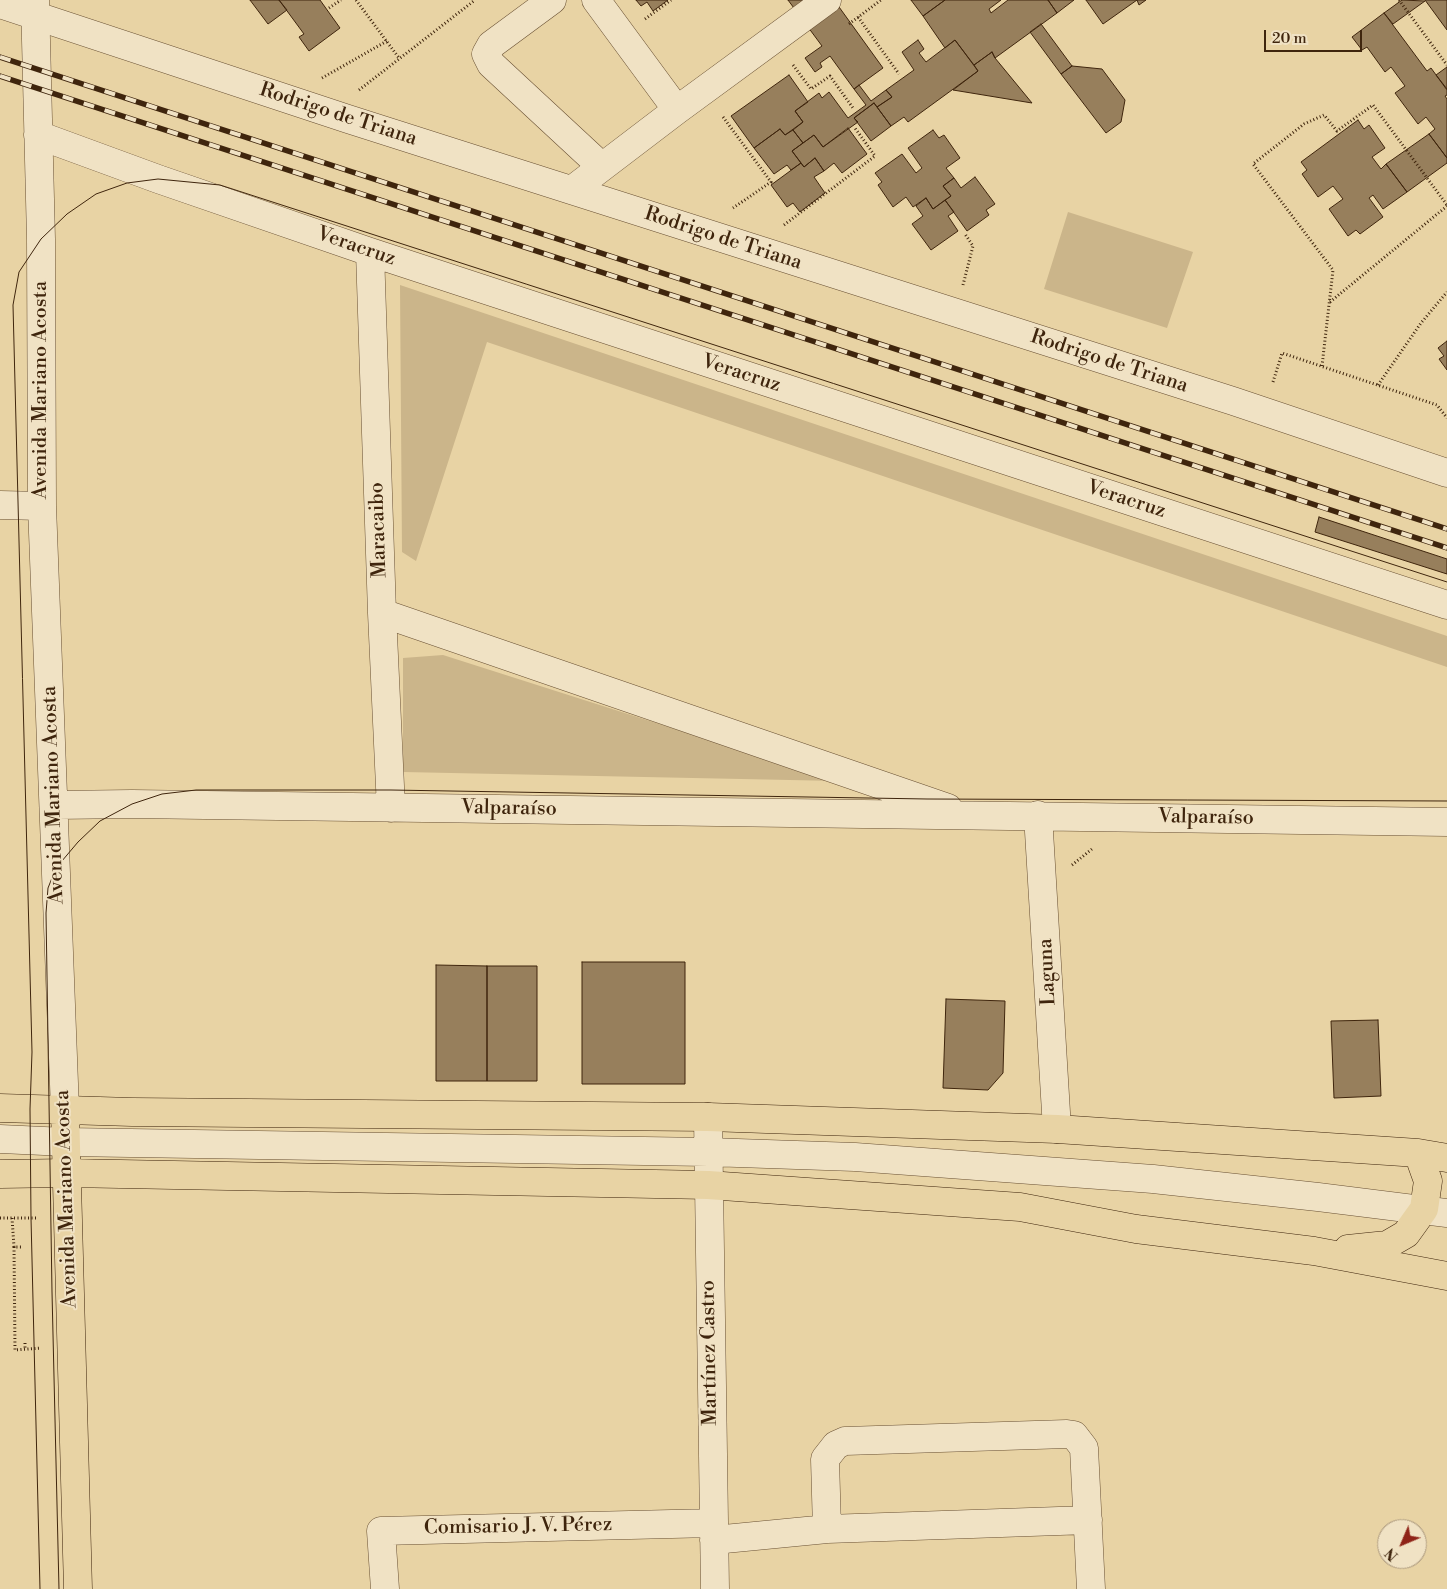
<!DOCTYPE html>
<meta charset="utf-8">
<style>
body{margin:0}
#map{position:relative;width:1447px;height:1589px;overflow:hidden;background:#e8d3a4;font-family:"Libre Bodoni",serif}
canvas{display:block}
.north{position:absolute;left:1377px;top:1519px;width:50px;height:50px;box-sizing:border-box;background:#f0e2c4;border:1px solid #a9967b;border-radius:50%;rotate:225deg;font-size:14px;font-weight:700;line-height:20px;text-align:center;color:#3f250d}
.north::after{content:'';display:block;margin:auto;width:18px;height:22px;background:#8f2418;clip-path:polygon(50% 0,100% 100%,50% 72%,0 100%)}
.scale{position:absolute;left:1264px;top:30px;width:98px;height:22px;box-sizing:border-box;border:2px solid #3f250d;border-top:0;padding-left:6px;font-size:15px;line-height:18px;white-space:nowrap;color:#3f250d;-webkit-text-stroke:4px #f0e2c4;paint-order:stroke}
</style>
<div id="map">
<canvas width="1447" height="1589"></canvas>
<div class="north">N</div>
<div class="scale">20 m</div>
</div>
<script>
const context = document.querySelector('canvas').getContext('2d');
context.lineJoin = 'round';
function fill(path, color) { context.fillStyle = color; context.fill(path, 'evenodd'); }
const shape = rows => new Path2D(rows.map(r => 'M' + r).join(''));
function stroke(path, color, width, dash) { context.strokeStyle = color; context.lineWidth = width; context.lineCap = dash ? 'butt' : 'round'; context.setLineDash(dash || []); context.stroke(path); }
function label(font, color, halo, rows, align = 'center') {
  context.font = font + ' "Libre Bodoni",serif'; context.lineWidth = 4; context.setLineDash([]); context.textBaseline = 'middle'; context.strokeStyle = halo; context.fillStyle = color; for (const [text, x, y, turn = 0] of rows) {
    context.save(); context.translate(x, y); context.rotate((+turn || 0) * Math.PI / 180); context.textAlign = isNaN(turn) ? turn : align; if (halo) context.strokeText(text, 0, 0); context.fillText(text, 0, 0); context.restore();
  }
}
fill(shape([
 [1068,212,1193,252,1167,328,1044,289],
 [400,285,1447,636,1447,667,487,342,416,561,402,552],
 [443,655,838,781,403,772,403,658]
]), '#cbb58a');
const building = shape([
 [250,0,279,0,287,10,268,24,250,0],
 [279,0,320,0,340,28,309,51,299,37,304,34,279,0],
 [636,0,668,0,653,11,647,2,641,6,636,0],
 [788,0,834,0,883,68,854,89,830,56,820,63,822,67,815,72,805,58,822,46,788,0],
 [911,0,945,0,923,16,911,0],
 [945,0,1001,0,989,9,991,13,1008,0,1048,0,1057,13,995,58,992,52,974,65,955,40,945,48,923,16,945,0],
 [1048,0,1074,0,1057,13,1048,0],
 [1086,0,1146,0,1139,5,1137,0,1103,24,1086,0],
 [1402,0,1425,1,1393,24,1384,13,1402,0],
 [1447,0,1447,30,1425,0,1447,0],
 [1384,13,1427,71,1431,68,1447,90,1447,95,1445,96,1447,99,1447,158,1429,134,1435,129,1426,117,1418,124,1395,93,1405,86,1391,67,1385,72,1367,47,1362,50,1352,37,1384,13],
 [1041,24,1072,66,1061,74,1030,32,1041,24],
 [918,40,924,49,919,53,926,62,955,40,978,71,908,122,904,117,891,126,877,107,892,97,886,90,914,70,902,52,918,40],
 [992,52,995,58,1032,103,953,90,978,71,974,65,992,52],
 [1072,66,1102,69,1125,100,1121,122,1106,133,1061,74,1072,66],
 [1447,67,1447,89,1436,75,1447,67],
 [789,75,808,102,795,111,803,122,785,135,780,129,754,148,731,116,789,75],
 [859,85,871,101,886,90,892,97,877,107,874,103,854,118,858,122,823,147,814,135,803,143,793,130,803,122,795,111,819,93,822,98,829,92,848,118,866,105,854,89,859,85],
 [874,103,891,126,871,141,854,118,874,103],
 [1358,120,1364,129,1369,125,1385,148,1372,157,1381,169,1386,164,1407,192,1383,209,1373,195,1369,198,1383,217,1360,234,1356,230,1348,236,1329,209,1343,199,1333,186,1318,197,1302,174,1307,170,1301,162,1358,120],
 [848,128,867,154,842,173,834,163,824,171,815,158,804,167,792,151,814,135,823,147,848,128],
 [780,129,785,135,793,130,803,143,792,151,801,163,791,170,787,165,774,174,754,148,780,129],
 [933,130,939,138,944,135,960,158,946,168,954,178,943,186,951,196,933,209,926,198,913,207,906,197,893,207,878,185,882,182,875,173,902,154,916,173,922,168,908,148,933,130],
 [1429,134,1447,158,1447,163,1407,192,1386,164,1429,134],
 [815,158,824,171,814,177,825,193,800,212,793,203,787,207,771,185,801,163,804,167,815,158],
 [975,177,995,204,986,210,989,215,967,231,945,200,951,196,943,186,954,178,961,188,975,177],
 [926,198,933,209,945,200,954,212,948,216,958,231,931,250,912,224,923,216,916,206,926,198],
 [1447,341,1447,370,1439,359,1444,356,1438,348,1447,341],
 [1319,517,1447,559,1447,574,1315,532,1319,517],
 [582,962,685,962,685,1084,582,1084,582,962],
 [436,965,487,966,487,1081,436,1081,436,965],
 [487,966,537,966,537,1081,487,1081,487,966],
 [946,999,1005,1001,1003,1073,988,1090,943,1088,946,999],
 [1378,1020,1381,1096,1334,1098,1331,1021,1378,1020]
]);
fill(building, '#977f5c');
stroke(building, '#3f250d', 1);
const minor = shape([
 [35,0,41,239,42,506,65,1110],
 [552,0,491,45,486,54,491,64,602,167],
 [596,0,677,110],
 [0,4,348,119,1233,401,1447,473],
 [38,135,158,179,370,252,1447,605],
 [572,190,677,110,827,0],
 [370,252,382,613,391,808],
 [0,505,42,506],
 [382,613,948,808],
 [55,805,132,804,1447,822],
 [1038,815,1057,1129],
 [708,1117,715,1589],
 [0,1139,66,1142,708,1152,855,1157,1153,1179,1318,1197,1447,1213],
 [827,1529,825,1459,836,1445,845,1441,1067,1434,1074,1435,1084,1448,1091,1589],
 [714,1540,827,1529,1088,1520],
 [385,1589,381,1531,713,1523]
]);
const major = shape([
 [0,1108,132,1112,708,1117,1057,1129,1418,1153,1447,1158],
 [65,1110,78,1589],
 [0,1174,67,1173,708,1185,1020,1207,1136,1229,1314,1251,1447,1276],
 [1348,1249,1387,1245,1406,1234,1424,1209,1428,1181,1418,1153]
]);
stroke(minor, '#695033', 29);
stroke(major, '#3f250d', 29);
stroke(shape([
 [356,0,399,58],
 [1399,0,1447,65],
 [329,8,341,0],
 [858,17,899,74],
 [645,19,671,0],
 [849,24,881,0],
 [793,65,811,89,830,76,853,108],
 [322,78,387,41],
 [359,90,475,0],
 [723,117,771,182,733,208],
 [784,225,875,156,855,128],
 [963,285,973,246,965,234],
 [1330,302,1447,206],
 [1322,366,1333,270,1253,164,1304,124,1324,115,1337,131,1373,105,1447,205],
 [1273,382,1282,353,1437,405,1447,418],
 [1378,385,1421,323,1447,292],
 [1072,865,1092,849],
 [0,1218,38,1218],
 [12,1218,14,1247,23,1247],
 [14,1247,15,1350,41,1348],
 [25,1343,25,1349]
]), '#3f250d', 3, [1, 2.5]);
stroke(minor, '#f0e2c4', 28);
stroke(major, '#e8d3a4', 28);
stroke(shape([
 [40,1589,31,1218,30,1109,32,1052,13,305,19,272,41,239,67,214,96,194,127,183,158,179,220,185,1447,582],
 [59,1589,52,1292,46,913,48,888,56,868,78,842,100,821,132,804,162,794,196,790,391,790,927,799,1447,801]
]), '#3f250d', 1);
const rail = shape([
 [0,57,1447,529],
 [0,76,1447,548]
]);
stroke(rail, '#3f250d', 5.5);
stroke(rail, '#f0e2c4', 4, [11]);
label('20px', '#3f250d', '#f0e2c4', [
 ["Rodrigo de Triana",338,115,18],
 ["Rodrigo de Triana",723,239,18],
 ["Veracruz",356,247,19],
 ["Rodrigo de Triana",1109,362,18],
 ["Veracruz",741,374,18],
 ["Avenida Mariano Acosta",41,390,-90],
 ["Veracruz",1126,500,18],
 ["Maracaibo",379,530,-92],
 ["Avenida Mariano Acosta",54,795,-92],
 ["Valparaíso",509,809,1],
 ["Valparaíso",1206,818,1],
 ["Laguna",1048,972,-93],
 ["Avenida Mariano Acosta",67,1199,-92],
 ["Martínez Castro",710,1353,-91],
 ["Comisario J. V. Pérez",518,1527,-1]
]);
</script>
